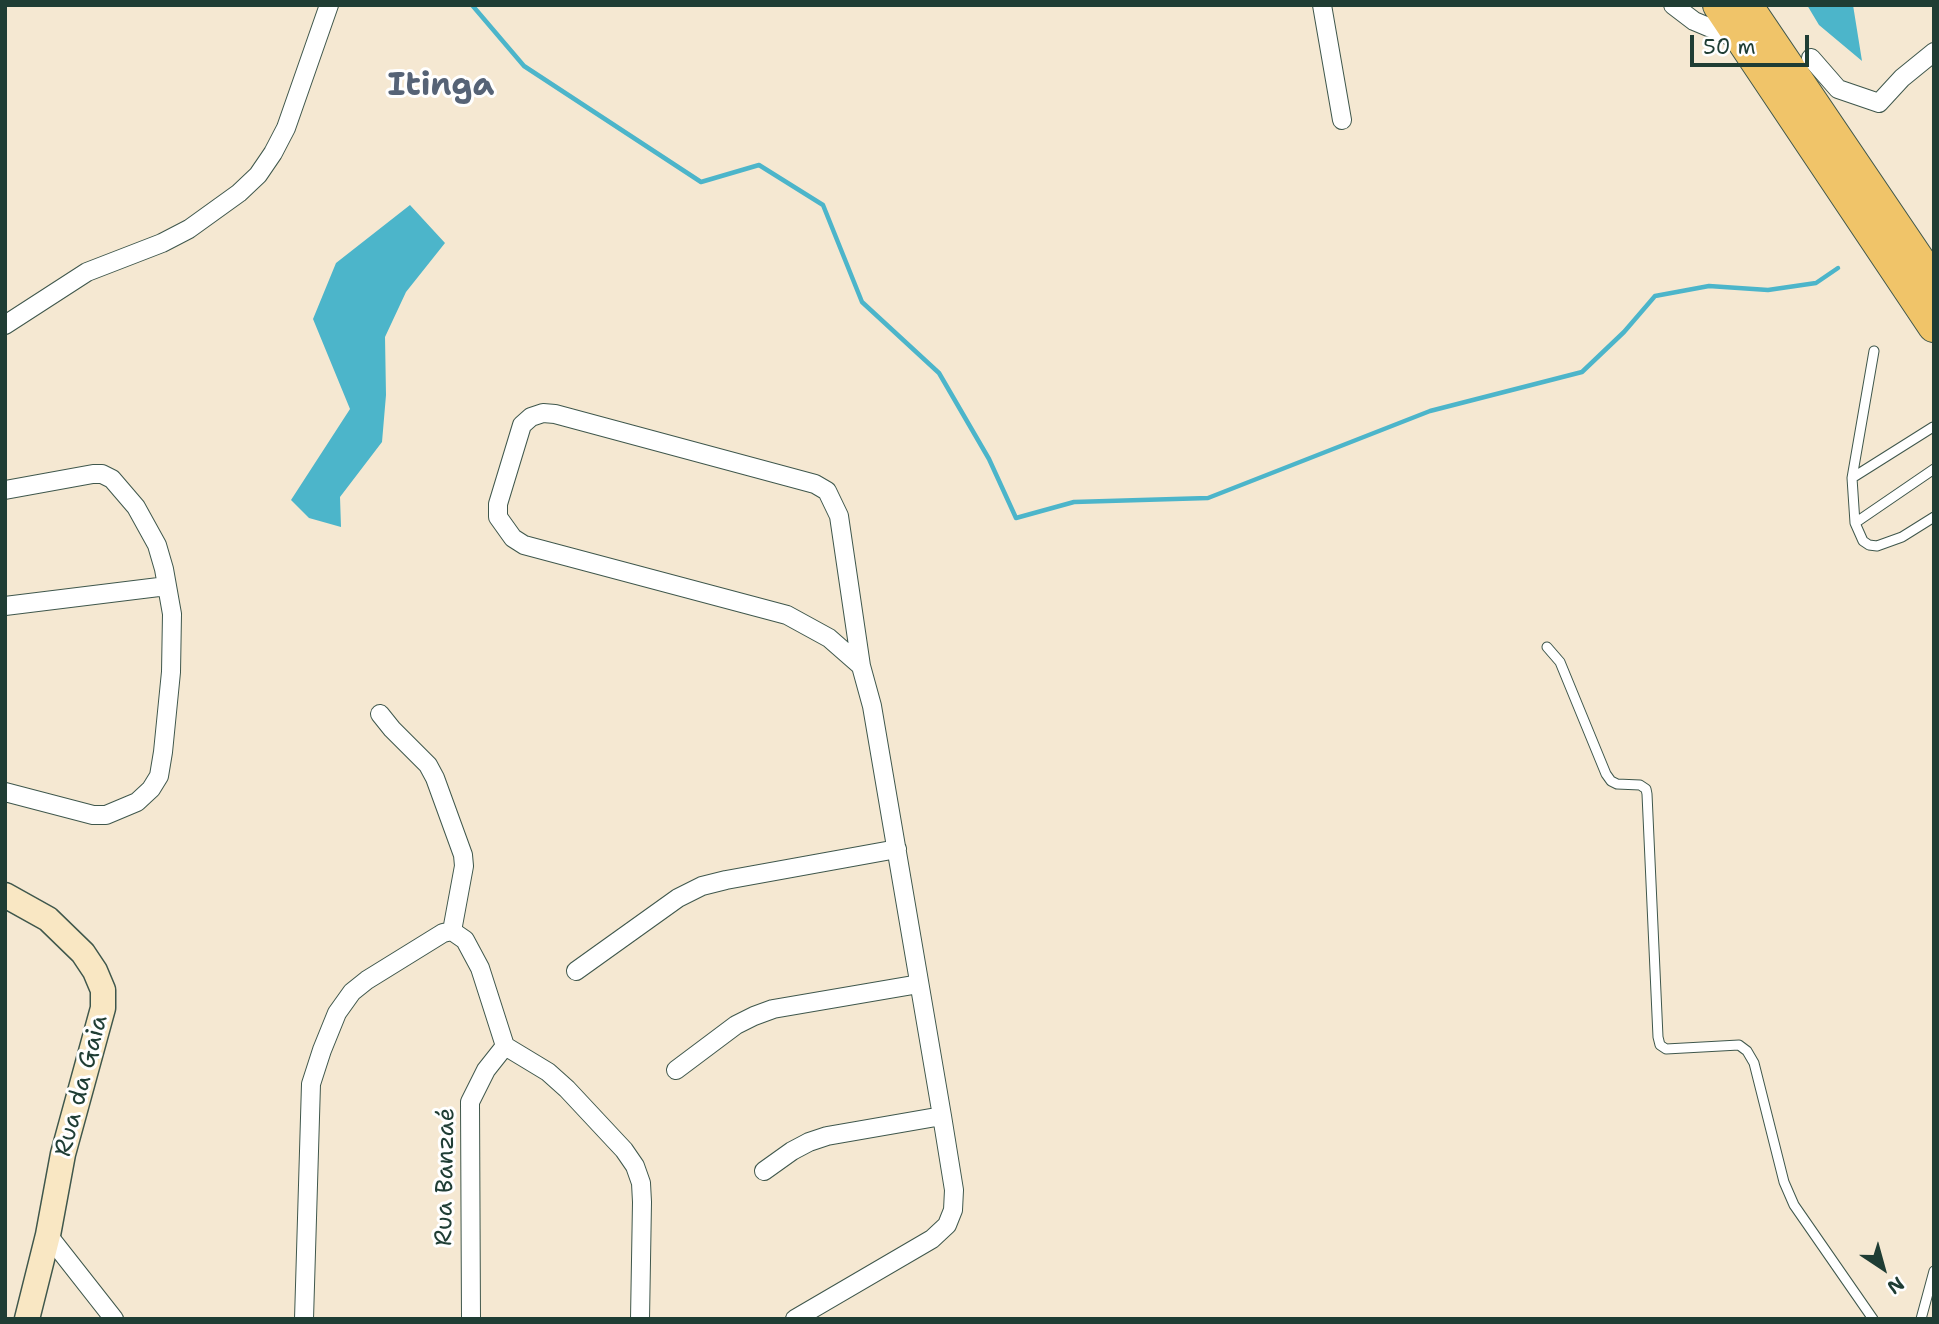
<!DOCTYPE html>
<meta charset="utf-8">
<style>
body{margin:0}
#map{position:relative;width:1939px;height:1324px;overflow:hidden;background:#f5e8d2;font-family:"Shantell Sans",sans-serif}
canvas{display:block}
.frame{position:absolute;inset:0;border:7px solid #1f3d34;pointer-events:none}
.north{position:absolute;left:1848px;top:1233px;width:70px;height:70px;-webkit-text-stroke:5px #fff;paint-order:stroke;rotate:144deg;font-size:19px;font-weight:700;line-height:28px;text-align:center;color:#1f3d34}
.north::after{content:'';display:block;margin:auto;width:24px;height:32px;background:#1f3d34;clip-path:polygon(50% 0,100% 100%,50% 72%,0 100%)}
.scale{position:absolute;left:1690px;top:35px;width:119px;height:32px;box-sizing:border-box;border:4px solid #1f3d34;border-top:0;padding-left:9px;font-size:21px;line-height:24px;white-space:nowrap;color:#1f3d34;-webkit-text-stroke:5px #fff;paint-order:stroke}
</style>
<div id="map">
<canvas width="1939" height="1324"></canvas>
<div class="frame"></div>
<div class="north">N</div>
<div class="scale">50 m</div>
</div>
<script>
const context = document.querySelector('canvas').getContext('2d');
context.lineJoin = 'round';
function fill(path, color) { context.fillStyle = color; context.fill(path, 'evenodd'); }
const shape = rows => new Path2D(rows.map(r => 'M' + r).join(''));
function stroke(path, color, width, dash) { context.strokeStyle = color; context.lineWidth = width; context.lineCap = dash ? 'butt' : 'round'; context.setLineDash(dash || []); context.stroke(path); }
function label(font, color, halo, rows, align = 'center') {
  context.font = font + ' "Shantell Sans",sans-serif'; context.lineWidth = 6; context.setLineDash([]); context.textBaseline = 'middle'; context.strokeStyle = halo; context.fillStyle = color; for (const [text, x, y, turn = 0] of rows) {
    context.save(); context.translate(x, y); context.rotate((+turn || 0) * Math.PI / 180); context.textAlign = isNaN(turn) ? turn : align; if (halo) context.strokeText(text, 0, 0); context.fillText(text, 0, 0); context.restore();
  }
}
fill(shape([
 [1807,5,1853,5,1862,61,1819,25],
 [410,205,445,243,406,292,385,337,386,395,382,442,340,497,341,527,309,518,291,500,350,409,313,319,336,263]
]), '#4cb5ca');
stroke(shape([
 [472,5,524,66,701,182,759,165,823,205,862,302,939,373,989,459,1016,518,1074,502,1208,498,1430,411,1582,372,1624,332,1655,296,1709,286,1768,290,1816,283,1838,268]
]), '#4cb5ca', 4.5);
const lane = shape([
 [1874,351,1852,478,1855,523,1863,541,1869,545,1877,546,1902,537,1934,517],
 [1852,478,1933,427],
 [1855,523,1934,469],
 [1547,647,1560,662,1606,774,1611,781,1617,784,1640,785,1646,789,1647,794,1658,1037,1660,1045,1666,1049,1739,1045,1747,1051,1754,1063,1784,1182,1794,1205,1873,1319],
 [1921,1319,1934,1271]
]);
const street = shape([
 [1322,5,1342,120],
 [1673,5,1694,21,1737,39],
 [1811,58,1838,89,1879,103,1902,78,1934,52],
 [5,325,87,272,162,243,189,229,239,193,258,175,273,153,286,128,329,5],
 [5,490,93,474,102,474,112,479,136,507,157,545,164,569,172,614,171,672,163,752,159,776,151,789,137,802,106,815,93,815,5,792],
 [5,606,167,586],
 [380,714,392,729,428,765,435,778,463,855,464,866,452,931],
 [452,931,465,940,480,968,505,1046,548,1072,567,1089,624,1150,635,1166,641,1183,642,1202,640,1319],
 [576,971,678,898,702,886,726,880,897,849],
 [676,1070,736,1025,754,1016,773,1009,919,984],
 [764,1171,792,1151,809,1142,827,1136,942,1116],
 [48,1235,114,1319],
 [304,1319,311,1084,322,1050,337,1013,352,992,367,980,443,933,452,931],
 [471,1319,470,1102,486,1070,505,1046],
 [795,1319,932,1239,947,1225,953,1210,954,1190,942,1116,872,706,861,666,839,516,827,491,815,484,555,414,543,413,531,417,522,425,498,504,498,517,513,538,524,545,787,615,829,638,861,666]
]);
const secondary = shape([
 [5,895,48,919,83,953,95,971,103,990,103,1008,63,1154,48,1235,27,1319]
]);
const highway = shape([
 [1719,5,1934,326],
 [1746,5,1934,283]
]);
stroke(lane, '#3f574c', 11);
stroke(street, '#3f574c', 20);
stroke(secondary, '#3f574c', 27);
stroke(highway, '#3f574c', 34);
stroke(lane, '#fff', 9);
stroke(street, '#fff', 18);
stroke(secondary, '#f9e7c3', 24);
stroke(highway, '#f0c469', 32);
label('24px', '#1f3d34', '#fff', [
 ["Rua da Gaia",82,1086,-75],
 ["Rua Banzaé",446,1177,-89]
]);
label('bold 32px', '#566376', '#fff', [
 ["Itinga",441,87]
]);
</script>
